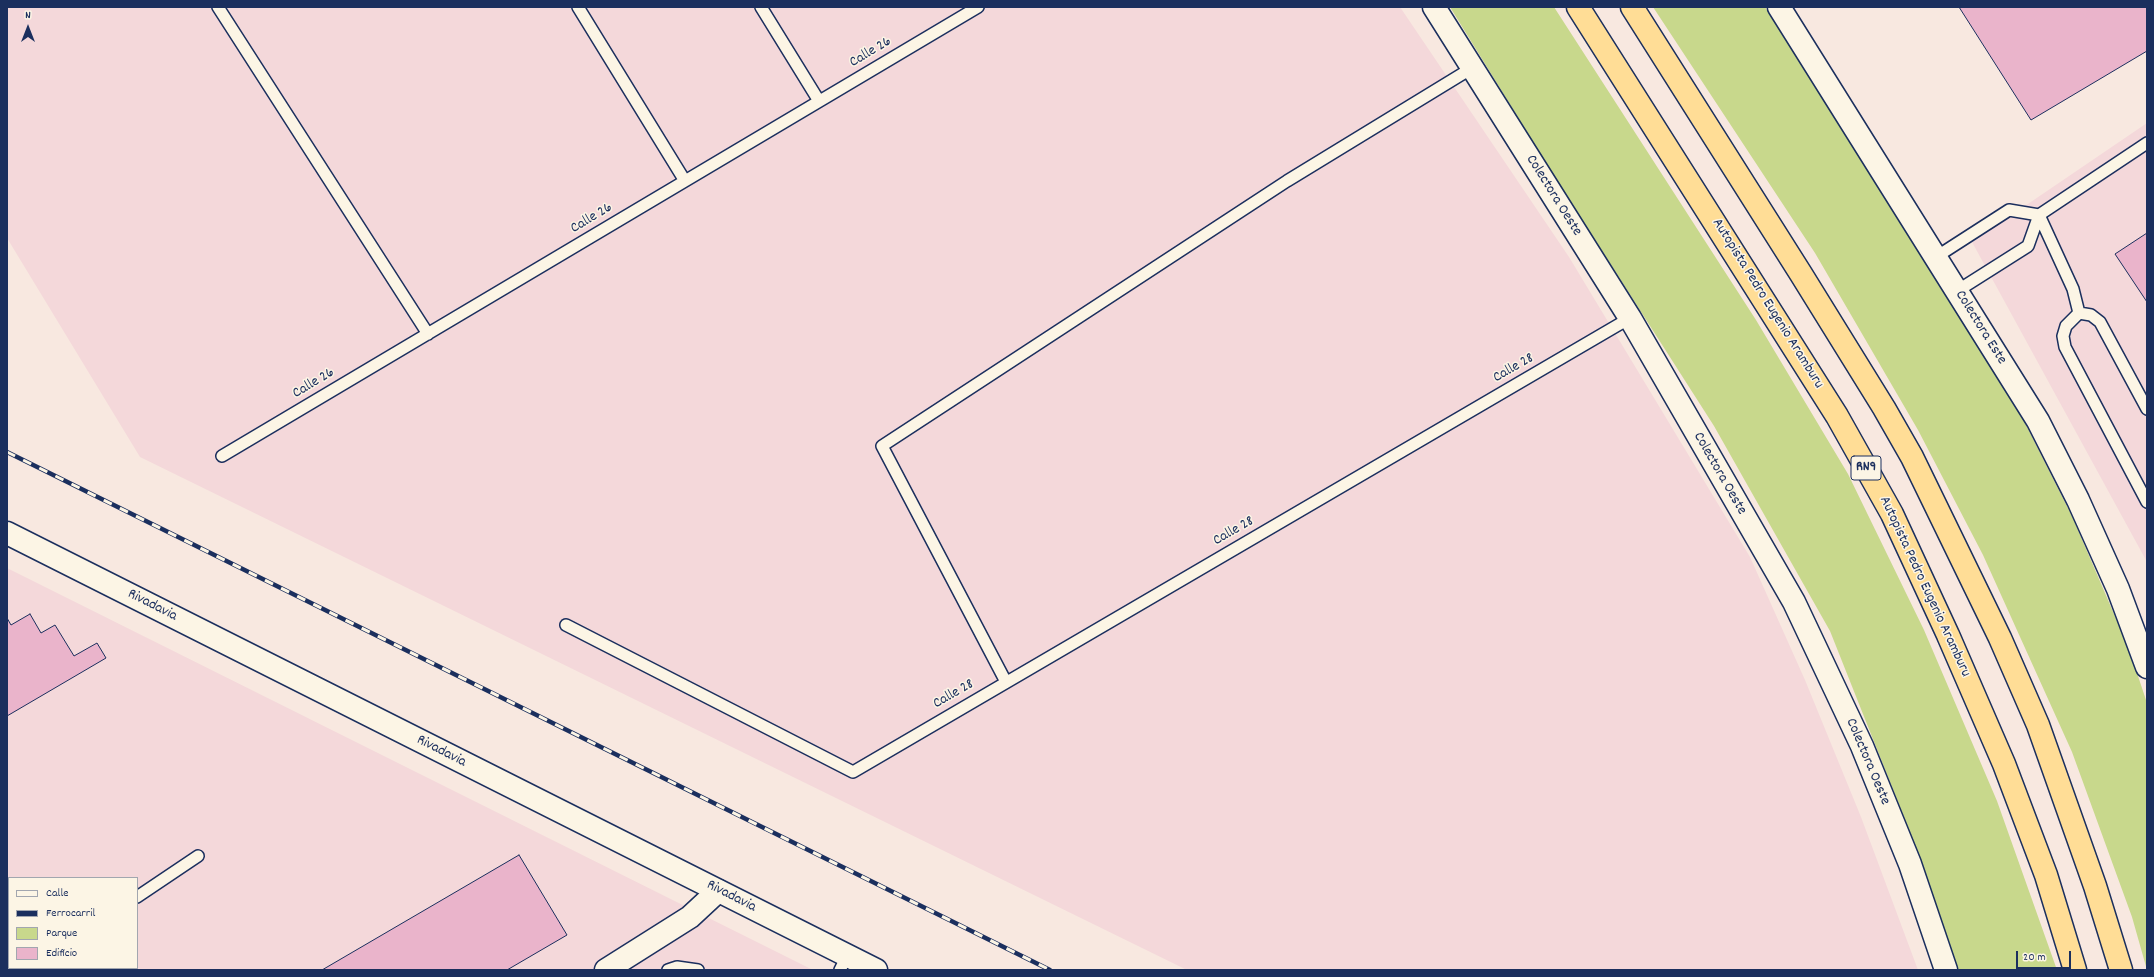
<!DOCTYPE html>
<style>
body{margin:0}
#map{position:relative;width:2154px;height:977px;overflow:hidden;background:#f8e8e0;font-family:Dekko,sans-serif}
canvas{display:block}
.frame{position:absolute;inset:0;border:8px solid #1b2f5e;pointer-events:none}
.legend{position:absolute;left:8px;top:877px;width:130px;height:92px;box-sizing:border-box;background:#fcf5e5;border:1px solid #a2a6af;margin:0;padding:5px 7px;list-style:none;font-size:12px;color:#1b2f5e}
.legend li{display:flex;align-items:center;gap:8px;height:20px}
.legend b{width:20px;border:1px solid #a2a6af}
.north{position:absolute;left:8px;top:8px;width:40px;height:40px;-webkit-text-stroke:3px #fcf5e5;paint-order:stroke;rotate:0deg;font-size:11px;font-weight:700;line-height:16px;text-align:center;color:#1b2f5e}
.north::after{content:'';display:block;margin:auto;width:14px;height:18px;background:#1b2f5e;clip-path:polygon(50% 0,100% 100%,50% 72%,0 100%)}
.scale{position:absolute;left:2016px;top:951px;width:55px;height:18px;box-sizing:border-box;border:2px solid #1b2f5e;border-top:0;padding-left:5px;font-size:12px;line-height:14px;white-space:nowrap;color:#1b2f5e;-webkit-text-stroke:3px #fcf5e5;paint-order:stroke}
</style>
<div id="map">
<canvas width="2154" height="977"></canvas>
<div class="frame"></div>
<ul class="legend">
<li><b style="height:5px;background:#fcf5e5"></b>Calle</li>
<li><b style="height:5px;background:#1b2f5e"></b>Ferrocarril</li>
<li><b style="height:11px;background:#c8d88c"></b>Parque</li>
<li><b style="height:11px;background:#eab4cb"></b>Edificio</li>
</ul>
<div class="north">N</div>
<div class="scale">20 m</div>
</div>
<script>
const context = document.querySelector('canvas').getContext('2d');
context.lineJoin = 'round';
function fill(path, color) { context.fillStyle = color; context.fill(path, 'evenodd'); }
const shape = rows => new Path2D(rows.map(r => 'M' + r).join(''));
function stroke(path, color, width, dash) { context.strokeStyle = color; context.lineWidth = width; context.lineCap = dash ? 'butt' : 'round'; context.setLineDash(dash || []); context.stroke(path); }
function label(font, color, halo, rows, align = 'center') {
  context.font = font + ' Dekko,sans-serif'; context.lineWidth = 3; context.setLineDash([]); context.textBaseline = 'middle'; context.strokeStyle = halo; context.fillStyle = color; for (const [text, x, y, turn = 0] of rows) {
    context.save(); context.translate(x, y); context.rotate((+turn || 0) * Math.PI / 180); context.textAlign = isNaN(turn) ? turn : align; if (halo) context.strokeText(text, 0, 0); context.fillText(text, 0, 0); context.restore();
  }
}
fill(shape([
 [7,7,1400,7,1569,257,1750,557,1805,680,1861,817,1918,970,1187,970,140,457,7,238],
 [2147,123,2147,562,1972,242],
 [7,568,813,970,7,970],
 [9,878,137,878,137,968,9,968]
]), '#f4d8da');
fill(shape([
 [1450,7,1554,7,1756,320,1848,474,1924,630,1997,801,2057,970,1958,970,1921,860,1830,631,1714,426,1549,168],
 [1653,7,1765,7,2024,421,2072,516,2129,649,2147,703,2147,970,2132,917,2072,752,1983,555,1918,430,1815,253]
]), '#c8d88c');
const building = shape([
 [1959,7,2147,7,2147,51,2031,120,1959,7],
 [2147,233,2147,302,2115,254,2147,233],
 [30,614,41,633,55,625,74,656,97,643,106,658,7,716,7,618,11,625,30,614],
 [519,855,567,935,507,970,322,970,519,855]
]);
fill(building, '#eab4cb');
stroke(building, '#1b2f5e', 1);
const lane = shape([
 [218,7,428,334],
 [578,7,685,181],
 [761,7,819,101],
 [2039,215,2073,289,2079,313],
 [1936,257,2009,210,2039,215],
 [1957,291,2028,246,2039,215,2147,143],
 [2079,313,2066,326,2063,336,2065,347,2147,502],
 [2079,313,2091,315,2100,322,2147,409],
 [222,456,978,7],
 [566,625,853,772,1630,318],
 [1006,682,882,446,1287,181,1472,68],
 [137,897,198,856],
 [25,970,28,968],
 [668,970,677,967,698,970],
 [840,970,847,956]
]);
const street = shape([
 [606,970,690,917,718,891]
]);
const secondary = shape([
 [1434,7,1630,318,1794,602,1862,746,1910,864,1946,970],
 [1779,7,2038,421,2078,500,2118,589,2147,667],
 [7,533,876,970]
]);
const highway = shape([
 [1578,7,1837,416,1892,514,1948,635,2004,764,2046,875,2075,970],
 [1632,7,1801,274,1884,408,1912,457,2000,638,2038,725,2095,886,2121,970]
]);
stroke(lane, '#1b2f5e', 14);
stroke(street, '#1b2f5e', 25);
stroke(secondary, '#1b2f5e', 25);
stroke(highway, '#1b2f5e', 25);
stroke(lane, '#fcf5e5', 11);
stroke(street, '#fcf5e5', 22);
stroke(secondary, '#fcf5e5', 22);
stroke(highway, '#ffdd96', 22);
const rail = shape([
 [7,452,1050,970]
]);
stroke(rail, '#1b2f5e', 4.5);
stroke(rail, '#fcf5e5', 3, [9]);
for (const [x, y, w] of [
 [1866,468,30]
]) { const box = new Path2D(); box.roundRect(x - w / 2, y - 12, w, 24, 3); context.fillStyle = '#fcf5e5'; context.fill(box); stroke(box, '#1b2f5e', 1); }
label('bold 14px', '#1b2f5e', null, [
 ["RN9",1866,468]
]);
label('15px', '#1b2f5e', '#fcf5e5', [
 ["Calle 26",871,53,-31],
 ["Colectora Oeste",1553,196,58],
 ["Calle 26",592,219,-31],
 ["Autopista Pedro Eugenio Aramburu",1767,304,58],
 ["Colectora Este",1980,328,58],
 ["Calle 28",1514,369,-30],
 ["Calle 26",314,384,-31],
 ["Colectora Oeste",1719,474,60],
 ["Calle 28",1234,532,-30],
 ["Autopista Pedro Eugenio Aramburu",1924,587,65],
 ["Rivadavia",152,606,27],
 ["Calle 28",954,695,-30],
 ["Rivadavia",441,752,27],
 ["Colectora Oeste",1867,762,67],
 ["Rivadavia",731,897,27]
]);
</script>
